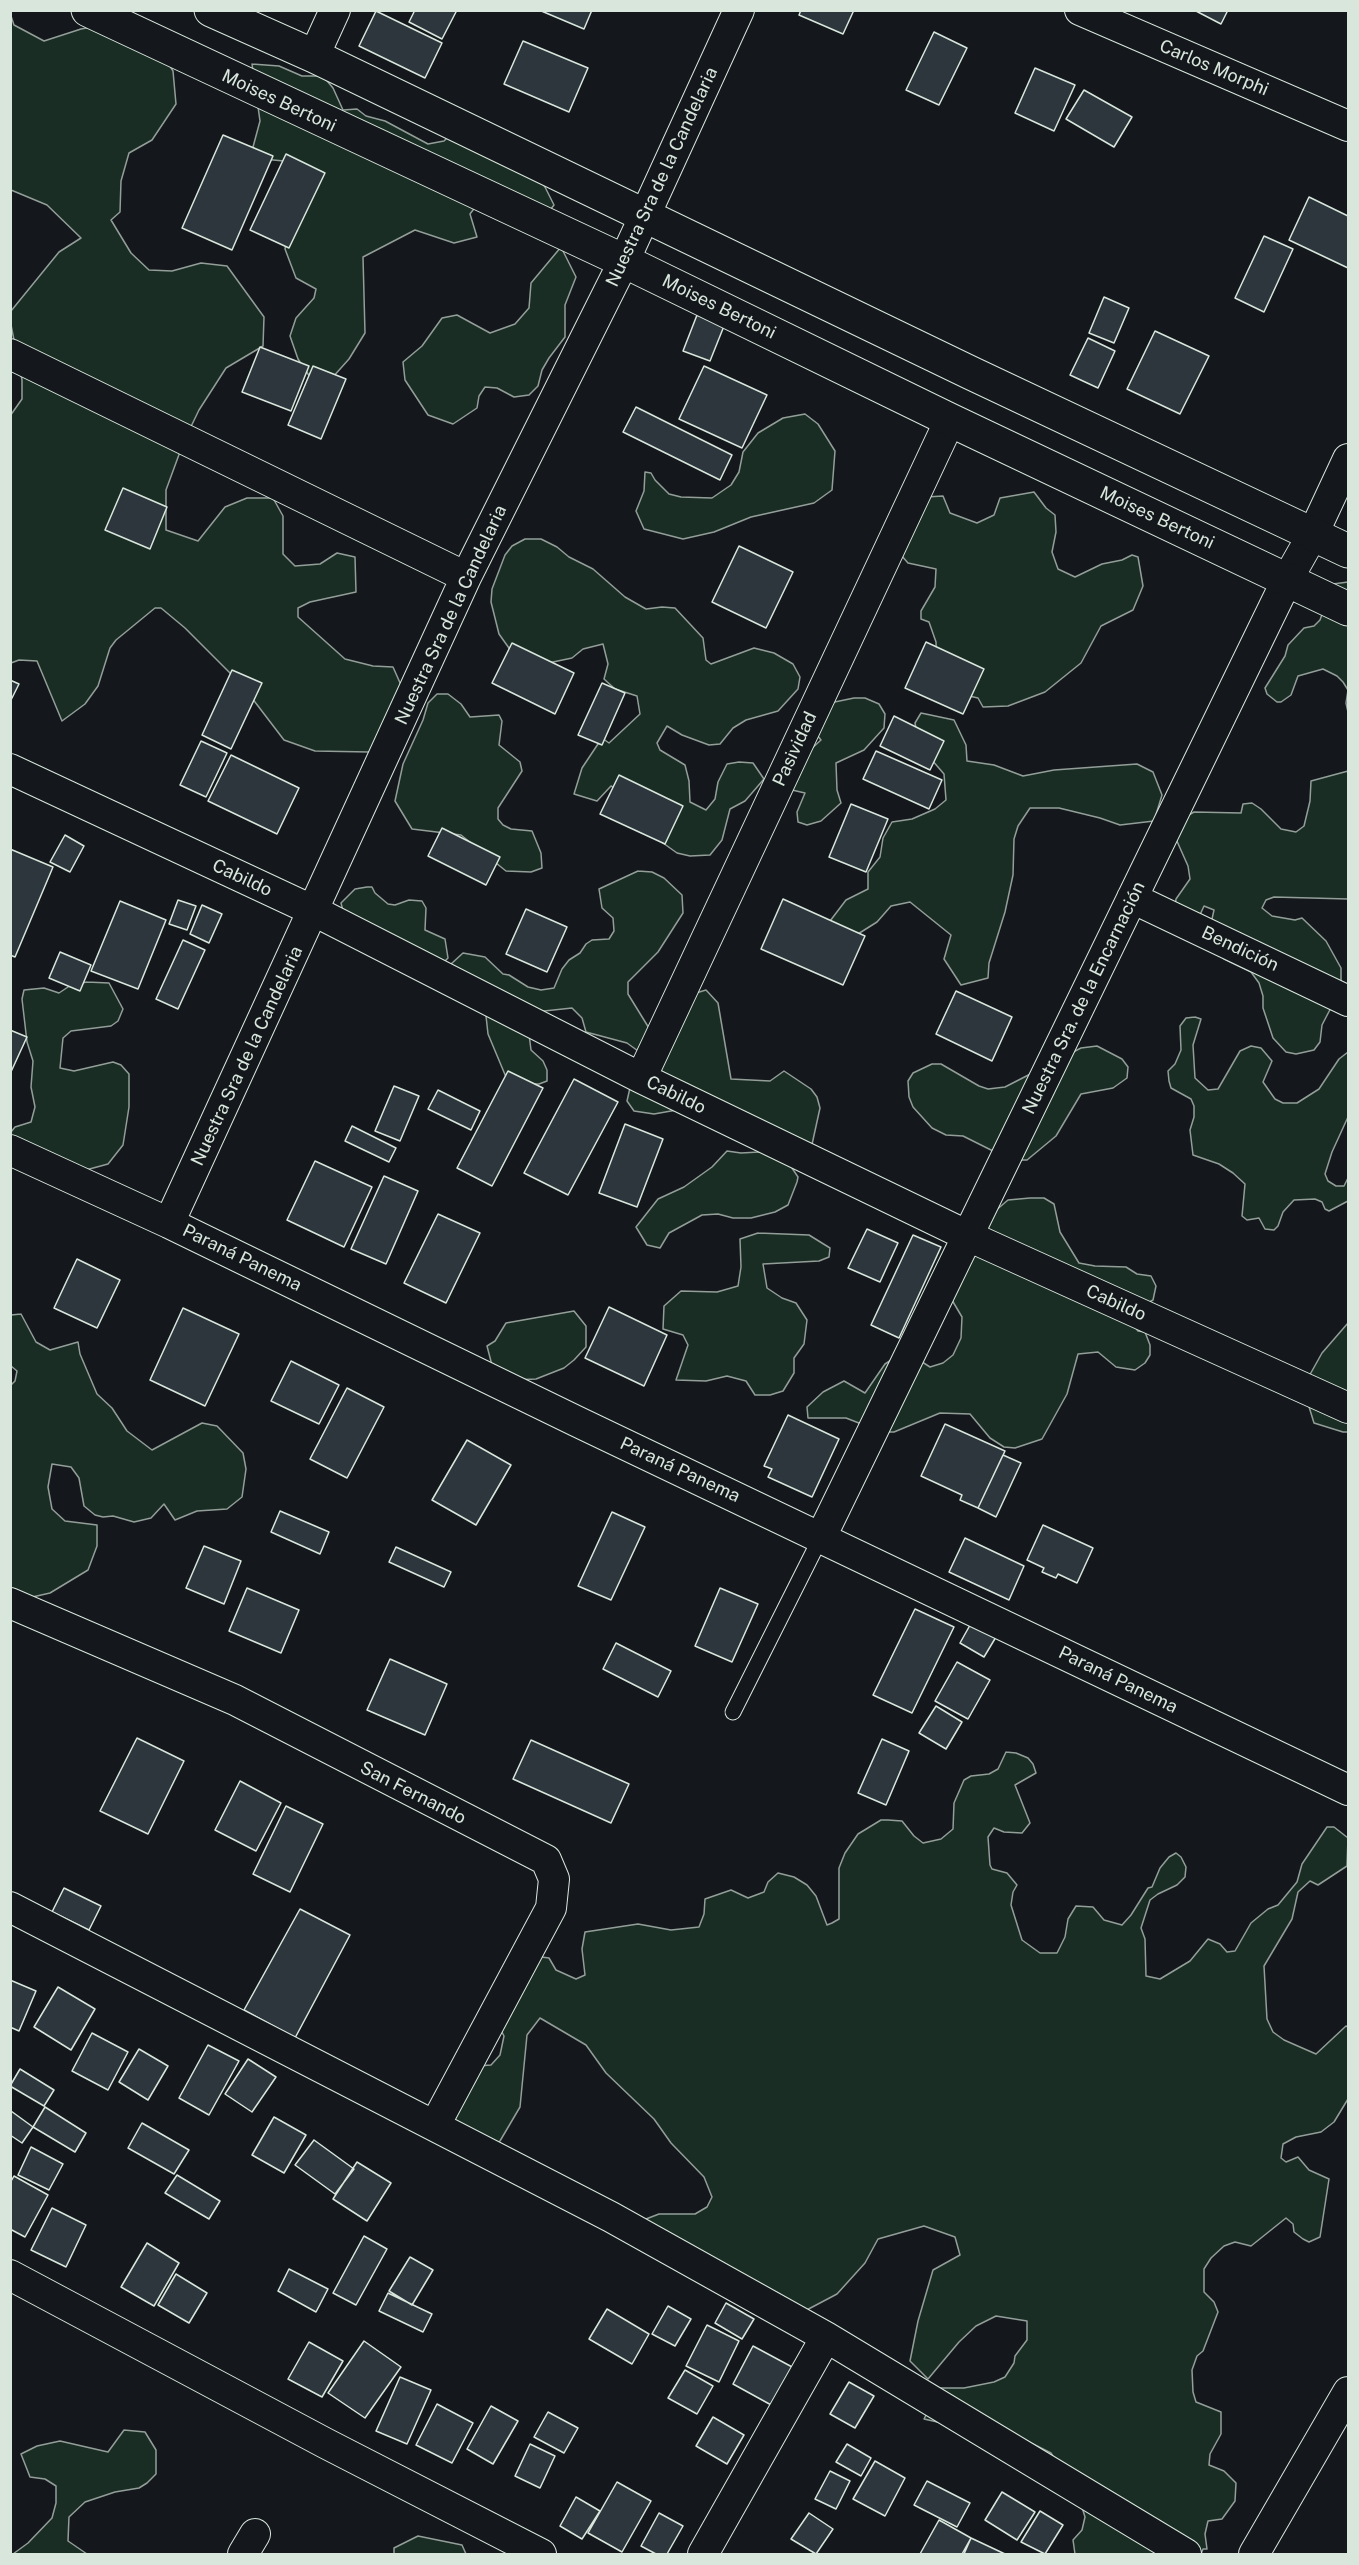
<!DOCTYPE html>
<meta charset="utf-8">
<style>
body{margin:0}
#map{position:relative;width:1359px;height:2565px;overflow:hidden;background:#14181c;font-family:"Public Sans",sans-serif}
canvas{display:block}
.frame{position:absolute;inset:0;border:12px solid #d8e6dc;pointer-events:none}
</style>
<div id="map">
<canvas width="1359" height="2565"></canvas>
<div class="frame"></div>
</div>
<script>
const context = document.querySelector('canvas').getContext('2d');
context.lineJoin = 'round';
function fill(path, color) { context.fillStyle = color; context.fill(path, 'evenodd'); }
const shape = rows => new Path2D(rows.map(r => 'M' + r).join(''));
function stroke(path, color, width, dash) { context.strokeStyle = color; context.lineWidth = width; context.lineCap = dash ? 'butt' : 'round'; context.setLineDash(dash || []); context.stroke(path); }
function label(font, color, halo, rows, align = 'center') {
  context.font = font + ' "Public Sans",sans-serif'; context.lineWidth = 4.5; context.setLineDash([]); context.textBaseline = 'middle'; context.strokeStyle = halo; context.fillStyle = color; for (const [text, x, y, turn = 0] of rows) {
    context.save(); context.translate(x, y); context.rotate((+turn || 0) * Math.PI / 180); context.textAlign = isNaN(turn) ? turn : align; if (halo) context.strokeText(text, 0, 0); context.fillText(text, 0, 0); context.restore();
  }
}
const green = shape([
 [10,13,14,25,44,41,81,29,114,23,166,60,173,71,176,104,152,140,129,153,121,181,120,212,111,220,131,253,149,270,172,271,201,263,227,266,264,317,263,346,226,368,199,410,184,441,166,490,166,530,198,541,225,507,247,498,273,498,283,516,283,554,295,566,320,564,337,553,355,557,356,592,310,602,298,608,298,617,345,659,373,666,393,667,405,694,381,750,369,752,315,751,284,740,242,685,185,628,161,608,155,608,116,640,110,648,98,686,85,704,62,721,37,661,19,660,11,663,10,416,22,399,22,380,11,325,11,311,59,252,81,238,47,205,11,190,10,13],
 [252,64,279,66,302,76,323,76,333,88,343,110,357,109,366,116,385,121,428,144,444,141,453,132,531,167,545,187,554,205,547,214,476,206,470,214,477,237,454,243,415,230,363,257,365,333,349,359,332,378,312,380,298,359,290,336,296,318,314,298,316,289,296,278,285,249,288,234,294,162,263,159,253,147,260,121,252,64],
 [561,247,576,277,565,305,565,337,549,358,542,370,538,386,529,395,514,397,497,388,485,387,479,396,477,408,453,424,428,415,405,380,403,362,422,346,442,318,457,315,490,333,515,324,529,308,531,283,561,247],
 [805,414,818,424,835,451,832,490,814,503,751,517,714,532,683,539,644,529,636,511,644,491,645,472,651,473,655,480,669,494,681,497,712,498,731,485,739,472,743,452,758,433,783,418,805,414],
 [1034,492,1046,508,1055,515,1056,532,1052,552,1058,569,1075,577,1102,564,1122,560,1132,555,1138,557,1143,586,1133,610,1101,626,1081,663,1045,692,1008,706,983,707,978,698,969,696,937,676,936,642,929,622,921,619,921,611,935,587,936,569,908,563,901,555,926,497,943,496,950,513,977,523,994,515,1000,498,1034,492],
 [525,539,541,539,557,547,569,557,593,569,625,597,646,609,662,607,675,608,703,638,706,660,711,664,754,648,774,653,793,664,800,677,798,689,778,711,746,720,733,728,720,744,709,745,682,735,667,726,657,743,660,750,685,765,689,781,690,802,706,810,715,799,718,782,727,764,739,762,753,763,764,779,745,801,730,809,722,840,710,855,690,856,677,853,663,843,629,796,611,786,597,801,574,794,582,768,602,738,609,743,640,714,637,696,615,689,604,679,608,664,603,644,583,649,572,658,534,666,516,658,499,634,491,602,492,589,505,555,512,546,525,539],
 [1348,582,1348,712,1346,703,1348,690,1343,682,1337,676,1323,669,1298,676,1291,695,1281,702,1277,702,1267,694,1265,688,1285,656,1288,645,1304,628,1314,626,1320,620,1333,584,1348,582],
 [437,694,448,694,461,704,470,717,499,715,502,721,499,745,520,762,522,771,498,808,498,819,503,825,511,829,532,831,541,853,542,868,531,872,506,871,461,835,412,829,395,801,403,764,423,720,428,703,437,694],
 [854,698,865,698,879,704,885,714,884,728,864,750,836,763,837,790,841,803,821,821,807,825,798,822,797,812,805,793,792,790,810,750,821,740,817,735,825,704,854,698],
 [921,713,954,720,966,745,967,761,994,765,1023,776,1054,770,1137,764,1153,772,1162,795,1154,821,1120,825,1100,818,1059,808,1030,808,1018,826,1014,839,1013,875,1005,912,989,963,988,978,961,985,944,959,951,935,910,902,891,906,877,922,842,944,827,925,846,900,868,889,868,872,880,857,883,838,892,822,912,819,935,809,946,800,944,774,919,745,915,723,921,713],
 [1348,771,1348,899,1274,897,1266,900,1262,908,1272,916,1295,920,1302,918,1326,941,1341,968,1341,981,1335,1000,1322,1025,1320,1042,1314,1050,1296,1054,1286,1052,1273,1038,1263,1008,1263,996,1259,983,1251,972,1224,959,1213,950,1210,928,1214,910,1204,906,1199,917,1174,914,1176,899,1190,879,1188,866,1176,839,1187,816,1194,812,1241,813,1243,804,1252,803,1261,809,1281,829,1296,832,1304,826,1310,801,1311,781,1348,771],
 [638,871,652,872,664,878,682,895,683,913,658,952,628,982,628,994,652,1033,686,996,706,990,718,1003,731,1079,770,1081,784,1071,811,1089,817,1097,820,1108,811,1149,792,1163,792,1168,798,1177,797,1182,788,1205,775,1212,751,1218,733,1218,718,1214,702,1215,669,1233,660,1248,647,1245,636,1227,658,1199,684,1187,712,1167,727,1151,741,1153,759,1152,765,1149,688,1108,654,1114,634,1111,627,1101,632,1079,645,1056,627,1043,586,1032,582,1018,572,1008,535,1012,529,1034,531,1050,543,1061,547,1070,547,1081,539,1084,522,1084,506,1077,488,1034,485,1007,451,964,463,953,485,957,503,974,509,975,528,987,541,990,554,988,562,969,569,960,580,953,586,944,592,940,609,939,614,931,613,918,602,908,599,889,638,871],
 [367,887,372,887,375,893,388,904,395,905,409,900,422,901,426,908,425,930,445,939,448,958,441,965,345,919,341,903,355,889,367,887],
 [87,982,109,983,123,1009,118,1021,111,1026,71,1031,63,1038,60,1068,74,1071,113,1062,121,1065,129,1074,129,1107,123,1145,108,1164,71,1174,11,1141,11,1132,15,1127,31,1122,35,1107,31,1087,33,1061,27,1042,22,999,24,990,44,988,59,993,71,985,87,982],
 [1195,1017,1201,1019,1193,1045,1195,1078,1208,1090,1218,1089,1240,1051,1251,1046,1261,1048,1272,1061,1263,1082,1275,1099,1283,1103,1297,1103,1319,1089,1339,1059,1348,1052,1348,1117,1332,1152,1325,1174,1328,1181,1336,1186,1344,1186,1348,1178,1348,1201,1329,1211,1325,1209,1322,1202,1315,1199,1294,1200,1283,1212,1278,1226,1274,1230,1265,1229,1259,1218,1247,1220,1242,1216,1245,1184,1233,1173,1219,1164,1193,1155,1190,1130,1194,1117,1194,1106,1191,1099,1171,1088,1169,1081,1168,1071,1175,1064,1181,1050,1180,1026,1186,1018,1195,1017],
 [1097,1046,1122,1059,1128,1067,1127,1078,1113,1088,1081,1094,1056,1136,1027,1160,1015,1160,1001,1155,963,1136,946,1135,932,1128,913,1107,909,1097,908,1081,913,1073,932,1064,941,1064,979,1086,988,1089,1005,1087,1081,1048,1097,1046],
 [1030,1198,1044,1198,1054,1204,1060,1232,1079,1263,1095,1266,1126,1267,1137,1274,1151,1276,1156,1286,1153,1300,1144,1305,1130,1321,1138,1331,1145,1332,1150,1345,1150,1355,1145,1363,1135,1370,1116,1367,1098,1352,1078,1354,1067,1394,1042,1439,1015,1448,1004,1447,990,1438,970,1414,940,1413,894,1432,882,1432,846,1418,808,1418,807,1407,823,1392,844,1381,865,1393,885,1364,905,1351,930,1367,943,1363,953,1355,961,1338,962,1317,949,1295,994,1212,1008,1200,1030,1198],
 [758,1233,809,1235,830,1248,829,1257,819,1261,763,1264,767,1288,782,1298,796,1303,807,1320,804,1344,794,1358,794,1373,783,1391,770,1395,755,1395,746,1381,727,1376,706,1381,676,1380,688,1345,683,1335,663,1329,664,1306,681,1291,717,1292,738,1286,741,1267,740,1239,758,1233],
 [574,1311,586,1326,586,1347,574,1360,564,1368,536,1379,513,1380,494,1373,487,1346,495,1341,506,1323,574,1311],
 [21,1314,36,1342,50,1350,78,1342,80,1354,97,1394,112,1408,127,1431,152,1450,202,1423,217,1426,243,1453,246,1469,242,1497,227,1509,197,1511,175,1520,164,1504,151,1518,134,1522,113,1516,103,1517,95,1515,84,1506,79,1478,71,1467,52,1464,48,1487,52,1509,65,1521,97,1525,97,1546,88,1570,50,1593,28,1598,11,1595,10,1386,15,1381,17,1371,11,1366,11,1315,21,1314],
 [1348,1323,1348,1432,1343,1432,1314,1423,1303,1387,1322,1353,1348,1323],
 [1006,1752,1016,1753,1028,1758,1033,1764,1036,1773,1015,1785,1030,1823,1022,1833,1004,1832,994,1828,988,1837,990,1865,992,1869,1007,1873,1017,1885,1013,1892,1011,1905,1022,1940,1040,1953,1057,1953,1065,1937,1068,1919,1076,1906,1093,1907,1104,1920,1122,1925,1131,1915,1148,1888,1152,1887,1160,1868,1169,1857,1176,1853,1181,1857,1186,1867,1185,1877,1177,1885,1158,1894,1150,1900,1141,1928,1145,1939,1146,1976,1160,1979,1190,1961,1208,1939,1220,1944,1227,1952,1235,1951,1251,1923,1268,1909,1278,1905,1297,1882,1302,1864,1327,1827,1334,1827,1348,1838,1347,1866,1318,1885,1310,1881,1298,1892,1292,1919,1264,1966,1267,2019,1273,2032,1284,2040,1316,2054,1346,2026,1348,2027,1348,2099,1334,2122,1321,2132,1296,2137,1283,2144,1281,2158,1286,2162,1298,2157,1309,2170,1329,2179,1320,2237,1309,2242,1303,2239,1294,2232,1293,2224,1286,2218,1251,2246,1235,2242,1224,2246,1211,2258,1204,2269,1204,2292,1214,2302,1218,2312,1203,2351,1197,2356,1192,2370,1193,2392,1196,2402,1221,2412,1221,2434,1210,2454,1209,2465,1224,2471,1236,2483,1235,2501,1222,2519,1208,2521,1205,2534,1207,2549,1203,2549,1201,2554,1075,2554,1073,2540,1082,2530,1085,2517,1081,2504,1051,2453,1019,2437,986,2433,924,2419,940,2388,964,2388,994,2382,1005,2377,1014,2363,1015,2356,1027,2340,1027,2321,996,2316,976,2326,959,2342,928,2379,910,2361,918,2321,933,2270,960,2255,955,2237,924,2226,878,2239,865,2263,837,2294,801,2313,645,2222,646,2219,659,2214,695,2214,707,2207,712,2197,704,2177,671,2143,654,2119,606,2073,586,2045,540,2018,527,2035,520,2107,500,2141,484,2155,435,2102,477,2066,491,2065,500,2055,504,2036,495,2019,534,1956,549,1958,556,1970,576,1979,585,1975,582,1949,585,1932,638,1924,671,1930,699,1927,704,1914,705,1899,731,1890,748,1898,764,1892,768,1882,778,1873,794,1877,807,1885,816,1896,827,1925,832,1923,839,1919,839,1868,845,1853,858,1834,881,1820,888,1820,902,1821,914,1836,923,1843,941,1839,953,1829,954,1803,964,1780,971,1776,989,1774,998,1769,1006,1752],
 [124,2430,145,2432,156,2450,156,2474,147,2483,139,2488,115,2492,85,2502,69,2517,68,2541,87,2554,13,2554,28,2543,52,2518,56,2503,56,2486,45,2479,30,2477,21,2454,37,2446,60,2441,108,2452,124,2430],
 [418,2536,462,2545,466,2554,394,2554,394,2548,418,2536]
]);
fill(green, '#1a2d24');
stroke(green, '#939e99', 1.5);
const building = shape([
 [415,10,457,10,442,39,409,22,415,10],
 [539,10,592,10,584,29,539,10],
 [801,10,854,10,843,34,799,15,801,10],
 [1194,10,1228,10,1221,24,1194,10],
 [376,11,442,43,425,78,359,46,376,11],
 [934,32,967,48,939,105,906,90,934,32],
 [523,41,588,68,569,112,504,84,523,41],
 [1035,68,1075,85,1054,131,1015,113,1035,68],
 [1084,90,1132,117,1114,147,1066,119,1084,90],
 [223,135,273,156,232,250,182,228,223,135],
 [286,154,325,173,289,248,250,230,286,154],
 [1309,197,1348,216,1348,268,1289,240,1309,197],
 [1264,236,1293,249,1264,312,1235,298,1264,236],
 [1104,297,1129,308,1114,343,1089,333,1104,297],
 [697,315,724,326,710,361,683,351,697,315],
 [1155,331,1209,356,1180,414,1127,389,1155,331],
 [1088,338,1115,351,1098,388,1070,375,1088,338],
 [260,347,309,366,291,411,242,392,260,347],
 [313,366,346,379,321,439,288,425,313,366],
 [704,366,767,395,742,448,679,419,704,366],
 [636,407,732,455,720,480,623,432,636,407],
 [123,488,167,507,150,549,105,530,123,488],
 [739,546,793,572,766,628,712,602,739,546],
 [926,642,984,669,963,714,905,688,926,642],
 [512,643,574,673,555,714,492,683,512,643],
 [232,670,262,683,231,749,202,735,232,670],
 [10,680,19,684,10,702,10,680],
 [602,683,625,693,602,745,578,735,602,683],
 [894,716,944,741,930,770,880,746,894,716],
 [201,741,227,753,206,797,180,785,201,741],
 [876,751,942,780,929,809,863,779,876,751],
 [231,755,299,788,277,834,208,801,231,755],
 [619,775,683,806,665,844,600,814,619,775],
 [851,804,888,819,866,872,829,857,851,804],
 [442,828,500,857,486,885,428,856,442,828],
 [65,835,84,846,70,872,50,862,65,835],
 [10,849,53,867,15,957,10,955,10,849],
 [783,899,865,936,843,985,761,949,783,899],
 [178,900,196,906,187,930,169,924,178,900],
 [120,901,166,920,138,989,91,971,120,901],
 [202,905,222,914,209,943,190,934,202,905],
 [526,909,567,927,547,972,506,954,526,909],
 [183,940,205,950,178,1009,156,999,183,940],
 [60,952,91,965,80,991,49,978,60,952],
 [956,991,1012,1017,992,1061,936,1034,956,991],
 [10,1030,27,1037,10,1074,10,1030],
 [508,1071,543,1088,492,1186,457,1168,508,1071],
 [574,1079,618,1102,568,1195,524,1173,574,1079],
 [394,1086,419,1096,400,1141,375,1131,394,1086],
 [438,1090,480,1111,471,1130,428,1109,438,1090],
 [625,1124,663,1139,637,1207,599,1193,625,1124],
 [352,1126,396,1148,389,1162,345,1141,352,1126],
 [315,1161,372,1187,344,1247,287,1220,315,1161],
 [384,1176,418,1191,386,1264,351,1249,384,1176],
 [438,1214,480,1233,446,1303,404,1283,438,1214],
 [867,1229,898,1243,880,1282,848,1268,867,1229],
 [913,1235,941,1247,899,1338,871,1325,913,1235],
 [77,1259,120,1280,97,1328,54,1308,77,1259],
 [609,1307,667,1335,644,1386,585,1358,609,1307],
 [183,1308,239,1334,205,1406,150,1380,183,1308],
 [291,1361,339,1385,319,1424,271,1401,291,1361],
 [347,1388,384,1407,347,1478,310,1459,347,1388],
 [788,1415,839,1439,812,1497,768,1477,772,1469,764,1466,788,1415],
 [945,1424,1005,1451,978,1508,960,1500,962,1495,921,1476,945,1424],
 [467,1440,511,1465,476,1525,432,1500,467,1440],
 [1003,1455,1021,1463,996,1517,978,1508,1003,1455],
 [280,1511,329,1532,320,1554,271,1532,280,1511],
 [612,1512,645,1527,611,1600,578,1586,612,1512],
 [1043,1525,1093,1548,1077,1583,1058,1574,1056,1578,1042,1572,1044,1568,1027,1560,1043,1525],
 [965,1538,1024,1566,1009,1600,949,1572,965,1538],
 [204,1546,241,1561,224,1604,186,1588,204,1546],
 [396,1547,451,1572,444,1587,389,1562,396,1547],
 [247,1588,299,1610,281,1653,229,1631,247,1588],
 [720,1588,758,1604,732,1662,695,1646,720,1588],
 [915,1609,954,1627,912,1713,873,1695,915,1609],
 [974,1618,999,1632,984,1657,960,1643,974,1618],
 [616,1643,671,1671,658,1697,603,1669,616,1643],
 [390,1659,447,1684,425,1735,367,1710,390,1659],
 [957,1662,990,1680,968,1719,935,1701,957,1662],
 [936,1706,962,1722,946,1749,919,1733,936,1706],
 [137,1738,184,1761,148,1834,100,1811,137,1738],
 [882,1739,909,1751,886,1805,858,1793,882,1739],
 [531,1740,629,1784,611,1823,513,1779,531,1740],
 [240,1781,281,1803,256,1851,215,1830,240,1781],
 [286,1806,323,1824,290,1892,253,1874,286,1806],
 [64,1888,101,1906,89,1930,52,1912,64,1888],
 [300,1909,350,1935,295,2038,244,2010,300,1909],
 [10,1980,36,1991,19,2031,10,2027,10,1980],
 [58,1987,95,2009,71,2050,34,2027,58,1987],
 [92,2033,128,2052,108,2090,72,2071,92,2033],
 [208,2045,239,2061,209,2115,179,2098,208,2045],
 [139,2049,168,2066,148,2100,119,2082,139,2049],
 [248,2059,276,2077,252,2112,225,2094,248,2059],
 [20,2069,54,2090,44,2106,10,2086,20,2069],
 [45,2107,86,2133,75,2152,33,2127,45,2107],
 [11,2111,33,2127,22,2143,10,2135,11,2111],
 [274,2117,306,2135,284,2173,252,2155,274,2117],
 [142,2123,189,2150,174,2174,128,2148,142,2123],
 [314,2140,354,2169,335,2194,295,2165,314,2140],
 [31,2147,63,2164,49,2190,18,2175,31,2147],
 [357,2162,391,2183,367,2221,333,2199,357,2162],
 [177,2175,220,2201,209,2219,165,2193,177,2175],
 [14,2176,48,2195,25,2237,10,2229,10,2183,14,2176],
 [52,2208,86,2225,66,2267,31,2250,52,2208],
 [364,2236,387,2249,356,2305,333,2293,364,2236],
 [147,2243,179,2263,154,2306,121,2287,147,2243],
 [410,2257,433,2270,412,2305,389,2291,410,2257],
 [289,2269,328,2289,316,2312,278,2291,289,2269],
 [176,2274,207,2293,189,2323,158,2305,176,2274],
 [388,2293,432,2314,423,2332,379,2311,388,2293],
 [726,2303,754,2319,742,2339,715,2323,726,2303],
 [668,2306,691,2319,675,2346,652,2334,668,2306],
 [607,2309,649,2334,632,2364,589,2339,607,2309],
 [707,2325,739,2341,719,2382,686,2366,707,2325],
 [364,2341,401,2367,365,2418,328,2393,364,2341],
 [309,2342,343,2361,322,2397,288,2379,309,2342],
 [753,2346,794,2368,773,2406,733,2384,753,2346],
 [685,2370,713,2386,697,2414,668,2398,685,2370],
 [400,2377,431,2390,407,2444,376,2431,400,2377],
 [849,2382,874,2396,855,2428,830,2414,849,2382],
 [437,2404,473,2423,452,2463,416,2445,437,2404],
 [491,2406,518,2421,493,2464,467,2449,491,2406],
 [548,2412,578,2428,564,2453,534,2437,548,2412],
 [713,2417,744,2435,727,2464,696,2446,713,2417],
 [530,2444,555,2456,540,2488,515,2476,530,2444],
 [847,2444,871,2458,861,2476,836,2462,847,2444],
 [875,2461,905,2478,885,2516,853,2499,875,2461],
 [830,2471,850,2481,836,2509,815,2499,830,2471],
 [927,2481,970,2503,957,2527,914,2505,927,2481],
 [617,2482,651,2501,622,2552,588,2533,617,2482],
 [1002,2492,1035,2512,1017,2540,985,2520,1002,2492],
 [576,2497,600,2511,582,2539,560,2526,576,2497],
 [1040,2511,1063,2525,1045,2554,1021,2542,1040,2511],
 [659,2513,683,2526,667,2554,656,2554,641,2546,659,2513],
 [809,2513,833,2529,816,2554,791,2539,809,2513],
 [939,2520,971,2538,962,2554,920,2554,939,2520],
 [971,2538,1005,2554,964,2554,971,2538]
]);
fill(building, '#2c363c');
stroke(building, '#d8e6dc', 1.5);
const lane = shape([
 [733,1712,821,1537]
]);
const street = shape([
 [1080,10,1348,126],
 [314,56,335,10],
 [10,354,466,577],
 [10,769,314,911,641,1078,968,1236,1348,1408],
 [1132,898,1348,1001],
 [641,1078,950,420],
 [10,1150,169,1223,576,1421,1348,1790],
 [169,1223,466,577,624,261,739,10],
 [821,1537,1287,580,1313,534,1348,459],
 [10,1603,235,1700,546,1860,554,1879,551,1908,435,2125],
 [10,1907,611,2217,826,2337,1186,2554],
 [10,2275,325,2443,541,2554],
 [243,2554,255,2534],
 [703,2554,826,2337],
 [1254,2554,1348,2392]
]);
const secondary = shape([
 [88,10,624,261,950,420,1348,609],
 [211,10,314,56,971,373,1348,551]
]);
stroke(lane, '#d8e6dc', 17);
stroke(street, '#d8e6dc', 32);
stroke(secondary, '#d8e6dc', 35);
stroke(lane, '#14181c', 15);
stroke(street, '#14181c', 30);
stroke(secondary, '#14181c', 33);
label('18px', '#d8e6dc', '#14181c', [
 ["Carlos Morphi",1214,68,23],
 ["Moises Bertoni",279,101,25],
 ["Nuestra Sra de la Candelaria",662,177,-65],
 ["Moises Bertoni",719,307,26],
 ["Moises Bertoni",1157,518,25],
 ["Nuestra Sra de la Candelaria",451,615,-65],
 ["Pasividad",795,749,-65],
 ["Cabildo",242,878,25],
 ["Bendición",1240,949,25],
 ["Nuestra Sra. de la Encarnación",1084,998,-64],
 ["Nuestra Sra de la Candelaria",247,1056,-65],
 ["Cabildo",676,1095,26],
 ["Paraná Panema",242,1258,26],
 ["Cabildo",1116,1303,24],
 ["Paraná Panema",680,1470,25],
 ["Paraná Panema",1118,1680,26],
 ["San Fernando",413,1793,27]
]);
</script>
